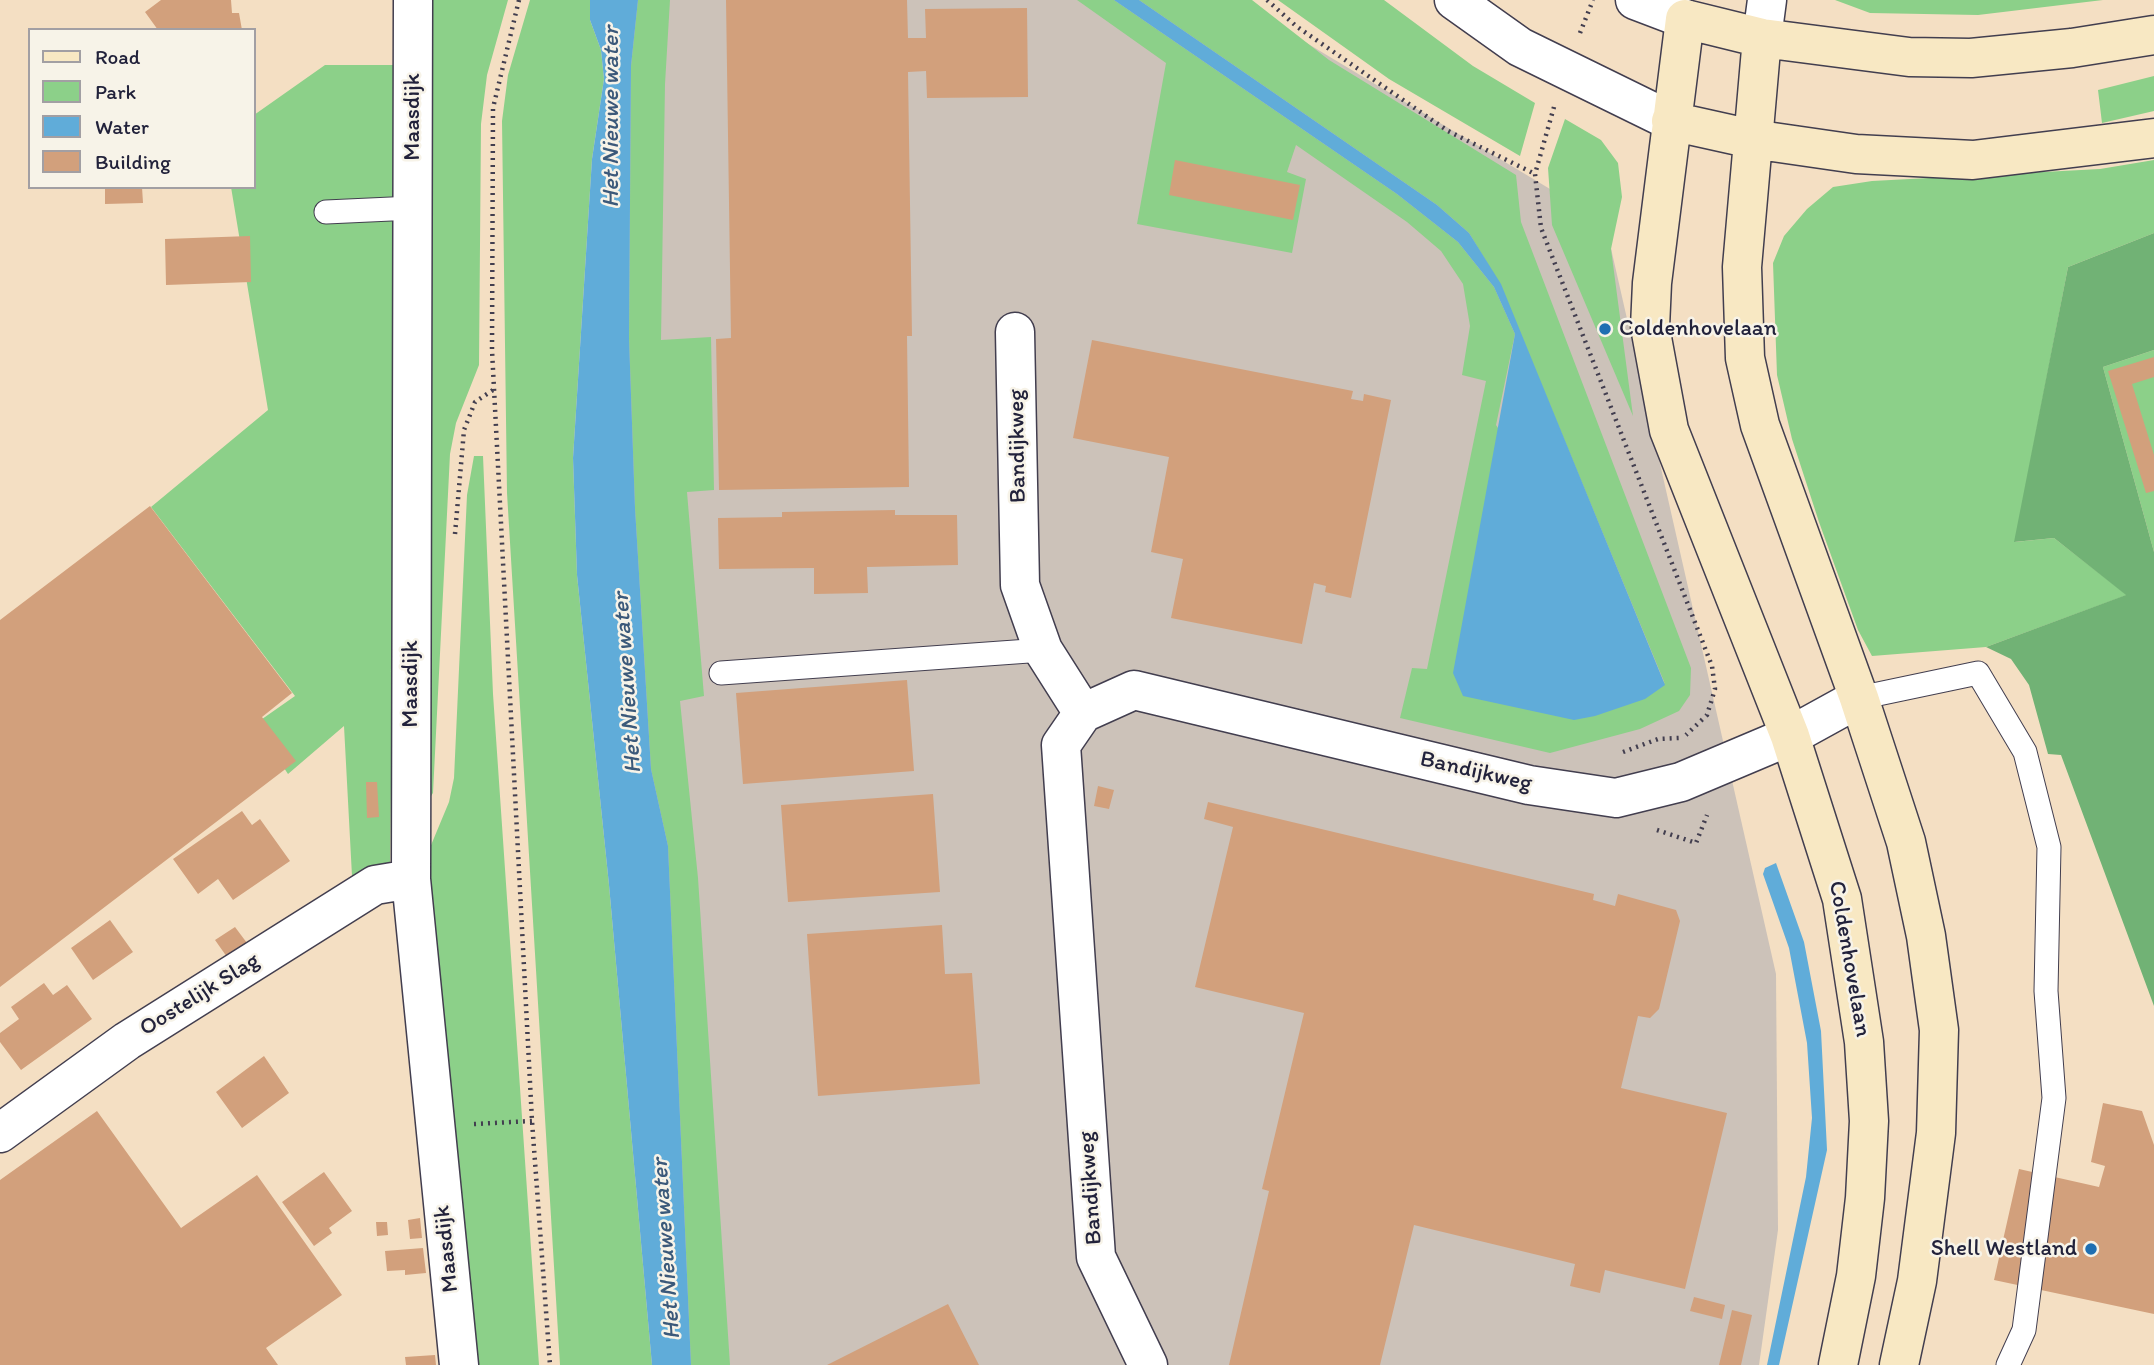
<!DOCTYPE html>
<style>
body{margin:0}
#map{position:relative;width:2154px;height:1365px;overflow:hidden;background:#f4dfc3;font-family:Itim,sans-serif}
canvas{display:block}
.legend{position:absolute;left:28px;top:28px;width:228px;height:161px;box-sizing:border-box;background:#f7f3e8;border:2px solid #a29fa3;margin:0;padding:9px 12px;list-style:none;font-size:21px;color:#22223b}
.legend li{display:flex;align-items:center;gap:14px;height:35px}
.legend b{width:35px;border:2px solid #a29fa3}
</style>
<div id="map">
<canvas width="2154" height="1365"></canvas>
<ul class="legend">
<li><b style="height:9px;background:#f8e8c3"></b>Road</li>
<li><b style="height:19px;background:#8cd089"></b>Park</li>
<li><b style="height:19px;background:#60acd9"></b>Water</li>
<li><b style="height:19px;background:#d2a07c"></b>Building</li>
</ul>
</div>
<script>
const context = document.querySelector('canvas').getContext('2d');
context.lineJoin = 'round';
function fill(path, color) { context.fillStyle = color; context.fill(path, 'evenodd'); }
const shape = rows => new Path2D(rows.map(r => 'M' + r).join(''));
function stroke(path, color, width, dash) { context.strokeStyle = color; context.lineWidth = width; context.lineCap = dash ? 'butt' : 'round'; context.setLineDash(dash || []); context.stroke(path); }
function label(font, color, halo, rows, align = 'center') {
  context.font = font + ' Itim,sans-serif'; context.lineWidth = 5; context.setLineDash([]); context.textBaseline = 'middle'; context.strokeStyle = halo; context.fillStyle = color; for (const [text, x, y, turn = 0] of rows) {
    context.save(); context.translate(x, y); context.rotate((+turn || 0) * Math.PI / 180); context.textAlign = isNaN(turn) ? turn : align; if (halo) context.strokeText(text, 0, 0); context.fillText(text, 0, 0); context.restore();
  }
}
fill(shape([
 [618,0,1235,0,1605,222,1776,974,1778,1230,1759,1365,675,1365,622,825]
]), '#ccc2b9');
fill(shape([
 [429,0,508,0,487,75,481,124,479,365,456,423,450,454,433,793,429,799],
 [530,0,590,0,590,20,601,50,604,79,592,159,573,458,577,575,609,885,652,1365,560,1365,507,493,502,121,508,75],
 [638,0,670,0,665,84,661,340,711,337,714,490,687,492,704,696,680,701,698,878,730,1365,691,1365,668,846,651,769,635,508,629,338,631,66],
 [1077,0,1114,0,1397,194,1458,242,1494,287,1515,334,1496,425,1665,684,1500,284,1469,233,1437,205,1139,0,1252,0,1329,60,1516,175,1521,222,1691,668,1690,695,1679,711,1640,729,1550,753,1400,718,1412,668,1427,669,1486,381,1462,375,1470,326,1463,284,1441,251,1407,222,1296,145,1287,172,1306,179,1292,253,1137,224,1166,63],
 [1278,0,1384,0,1473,66,1535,103,1520,156,1389,79],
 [1835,0,2103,0,1978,15,1870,13],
 [325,65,399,65,390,875,352,876,344,726,288,774,255,724,295,696,151,507,268,410,231,187,254,187,254,115],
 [2154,76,2154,111,2102,123,2098,90],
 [1565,119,1601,140,1618,163,1622,197,1611,249,1633,416,1552,225,1548,168],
 [2154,160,2154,233,2068,267,2015,542,2054,538,2127,595,1986,647,1872,656,1858,630,1819,522,1792,439,1777,375,1773,263,1784,236,1807,209,1833,187,1872,181,2100,169],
 [2154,350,2154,552,2103,367],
 [474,456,483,456,493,694,539,1365,474,1365,429,912,429,850,449,802,454,778,467,495]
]), '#8cd089');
fill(shape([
 [2154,233,2154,350,2103,367,2154,552,2154,1006,2061,755,2048,754,2029,685,2011,659,1986,647,2126,595,2054,538,2014,542,2068,267]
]), '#71b275');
fill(shape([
 [590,0,638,0,631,66,629,338,635,508,651,769,668,846,691,1365,652,1365,609,885,577,575,573,458,592,159,604,79,601,50,590,20],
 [1114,0,1139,0,1437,205,1469,233,1501,284,1665,685,1645,699,1595,716,1574,720,1463,696,1453,673,1515,334,1494,287,1458,242,1397,194],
 [1776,863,1804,942,1821,1031,1827,1150,1779,1365,1767,1365,1806,1177,1812,1118,1807,1043,1789,948,1763,874,1765,868]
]), '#60acd9');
fill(shape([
 [161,0,231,0,232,13,239,13,242,30,158,30,145,12],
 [726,0,907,0,908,38,926,38,925,9,1027,8,1028,97,927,98,926,71,908,72,912,336,907,336,909,487,719,490,716,339,731,338],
 [1175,160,1300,185,1293,220,1169,195],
 [105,187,142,187,143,203,105,204],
 [250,236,251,282,166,285,165,239],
 [1092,340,1353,391,1351,399,1363,401,1364,394,1391,400,1351,598,1325,592,1326,586,1314,583,1302,644,1171,618,1183,559,1151,552,1169,457,1073,438],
 [2154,357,2154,377,2132,384,2154,455,2154,491,2146,493,2108,371],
 [150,506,292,693,262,717,296,761,0,987,0,620],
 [895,510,895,515,957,515,958,565,867,567,868,593,814,594,814,568,719,569,718,518,782,517,782,512],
 [907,680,914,771,743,784,736,693],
 [366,782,377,782,379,817,367,818],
 [1098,786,1114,790,1109,809,1094,806],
 [933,794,940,892,788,902,781,805],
 [1208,802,1594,894,1593,900,1615,906,1618,894,1676,910,1680,921,1659,1009,1650,1018,1638,1016,1621,1088,1727,1113,1685,1289,1605,1270,1600,1293,1570,1286,1575,1264,1414,1225,1380,1365,1229,1365,1269,1191,1262,1189,1304,1013,1195,987,1233,827,1204,819],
 [242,811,252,825,260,819,290,861,233,900,218,879,198,894,173,859],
 [110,920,133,952,93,980,71,948],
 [942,925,945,974,972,973,980,1084,818,1096,807,934],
 [235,927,247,943,227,957,215,940],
 [44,983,53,995,67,985,92,1019,21,1070,0,1042,0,1033,19,1019,11,1007],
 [264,1056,289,1093,242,1128,216,1092],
 [2103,1103,2142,1111,2154,1145,2154,1314,1994,1280,2019,1169,2099,1187,2105,1166,2091,1162],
 [97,1111,181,1228,257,1175,342,1295,266,1348,278,1365,0,1365,0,1180],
 [324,1172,352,1211,329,1228,332,1233,314,1246,282,1202],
 [420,1218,422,1238,410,1239,408,1220],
 [376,1222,387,1222,388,1235,377,1236],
 [423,1248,426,1273,405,1275,405,1270,387,1271,385,1251],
 [1694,1297,1725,1305,1722,1319,1690,1311],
 [948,1304,979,1365,827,1365],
 [1732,1310,1752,1315,1741,1365,1719,1365],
 [435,1355,436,1365,406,1365,405,1357]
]), '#d2a07c');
const service = shape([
 [326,212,413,208],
 [721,673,1043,650],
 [1859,698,1978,673,2025,752,2049,847,2046,991,2054,1098,2024,1330,2008,1365]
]);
const minor = shape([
 [413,0,411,879,459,1365],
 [1762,38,1767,0],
 [1015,332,1020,585,1043,650,1083,713],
 [0,1133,127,1041,375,885,411,879],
 [1148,1365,1096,1257,1061,745,1083,713,1134,690,1529,785,1616,798,1681,782,1790,736,1859,698]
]);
const tertiary = shape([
 [1454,0,1520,47,1671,121],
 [1635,0,1685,19]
]);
const secondary = shape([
 [1762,38,1742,267,1745,358,1760,425,1859,698,1906,842,1926,936,1939,1030,1936,1133,1917,1281,1899,1365],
 [1671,121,1752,139,1856,154,1973,160,2154,138],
 [1838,1365,1856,1276,1865,1198,1869,1121,1864,1042,1842,899,1790,736,1669,430,1650,327,1652,283,1685,19,1762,38,1909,57,1971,58,2072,48,2154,35]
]);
stroke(service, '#423e4f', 25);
stroke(minor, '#423e4f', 41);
stroke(tertiary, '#423e4f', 41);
stroke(secondary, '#423e4f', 41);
stroke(shape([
 [519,0,493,108,492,350,532,1121,550,1365],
 [1267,0,1296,26,1448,131,1535,174],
 [1580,33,1593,0],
 [1554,107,1535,174,1541,228,1712,666,1715,689,1707,715,1686,735],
 [455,534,464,430,475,402,493,390],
 [1623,752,1658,739,1679,738],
 [1657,830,1696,843,1707,815],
 [474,1124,532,1121]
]), '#423e4f', 4.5, [2, 5]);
stroke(service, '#fff', 23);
stroke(minor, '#fff', 38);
stroke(tertiary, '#fff', 38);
stroke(secondary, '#f8e8c3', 38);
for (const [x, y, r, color] of [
 [1605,329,7,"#1f6fb2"],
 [2091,1249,7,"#1f6fb2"]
]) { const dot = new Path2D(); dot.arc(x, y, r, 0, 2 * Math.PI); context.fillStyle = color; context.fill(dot); stroke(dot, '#f7f3e8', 2.5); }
label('23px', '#22223b', '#f7f3e8', [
 ["Maasdijk",413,117,-90],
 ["Bandijkweg",1018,446,-91],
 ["Maasdijk",411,684,-90],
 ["Bandijkweg",1476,772,13],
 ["Coldenhovelaan",1849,959,80],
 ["Oostelijk Slag",200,995,-32],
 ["Bandijkweg",1091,1188,-94],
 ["Maasdijk",447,1249,-96]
]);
label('23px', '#22223b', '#f7f3e8', [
 ["Coldenhovelaan",1619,329],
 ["Shell Westland",2077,1249,"right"]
], 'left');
label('italic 24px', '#3b597a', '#f7f3e8', [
 ["Het Nieuwe water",612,117,-90],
 ["Het Nieuwe water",628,683,-94],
 ["Het Nieuwe water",667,1249,-94]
]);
</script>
